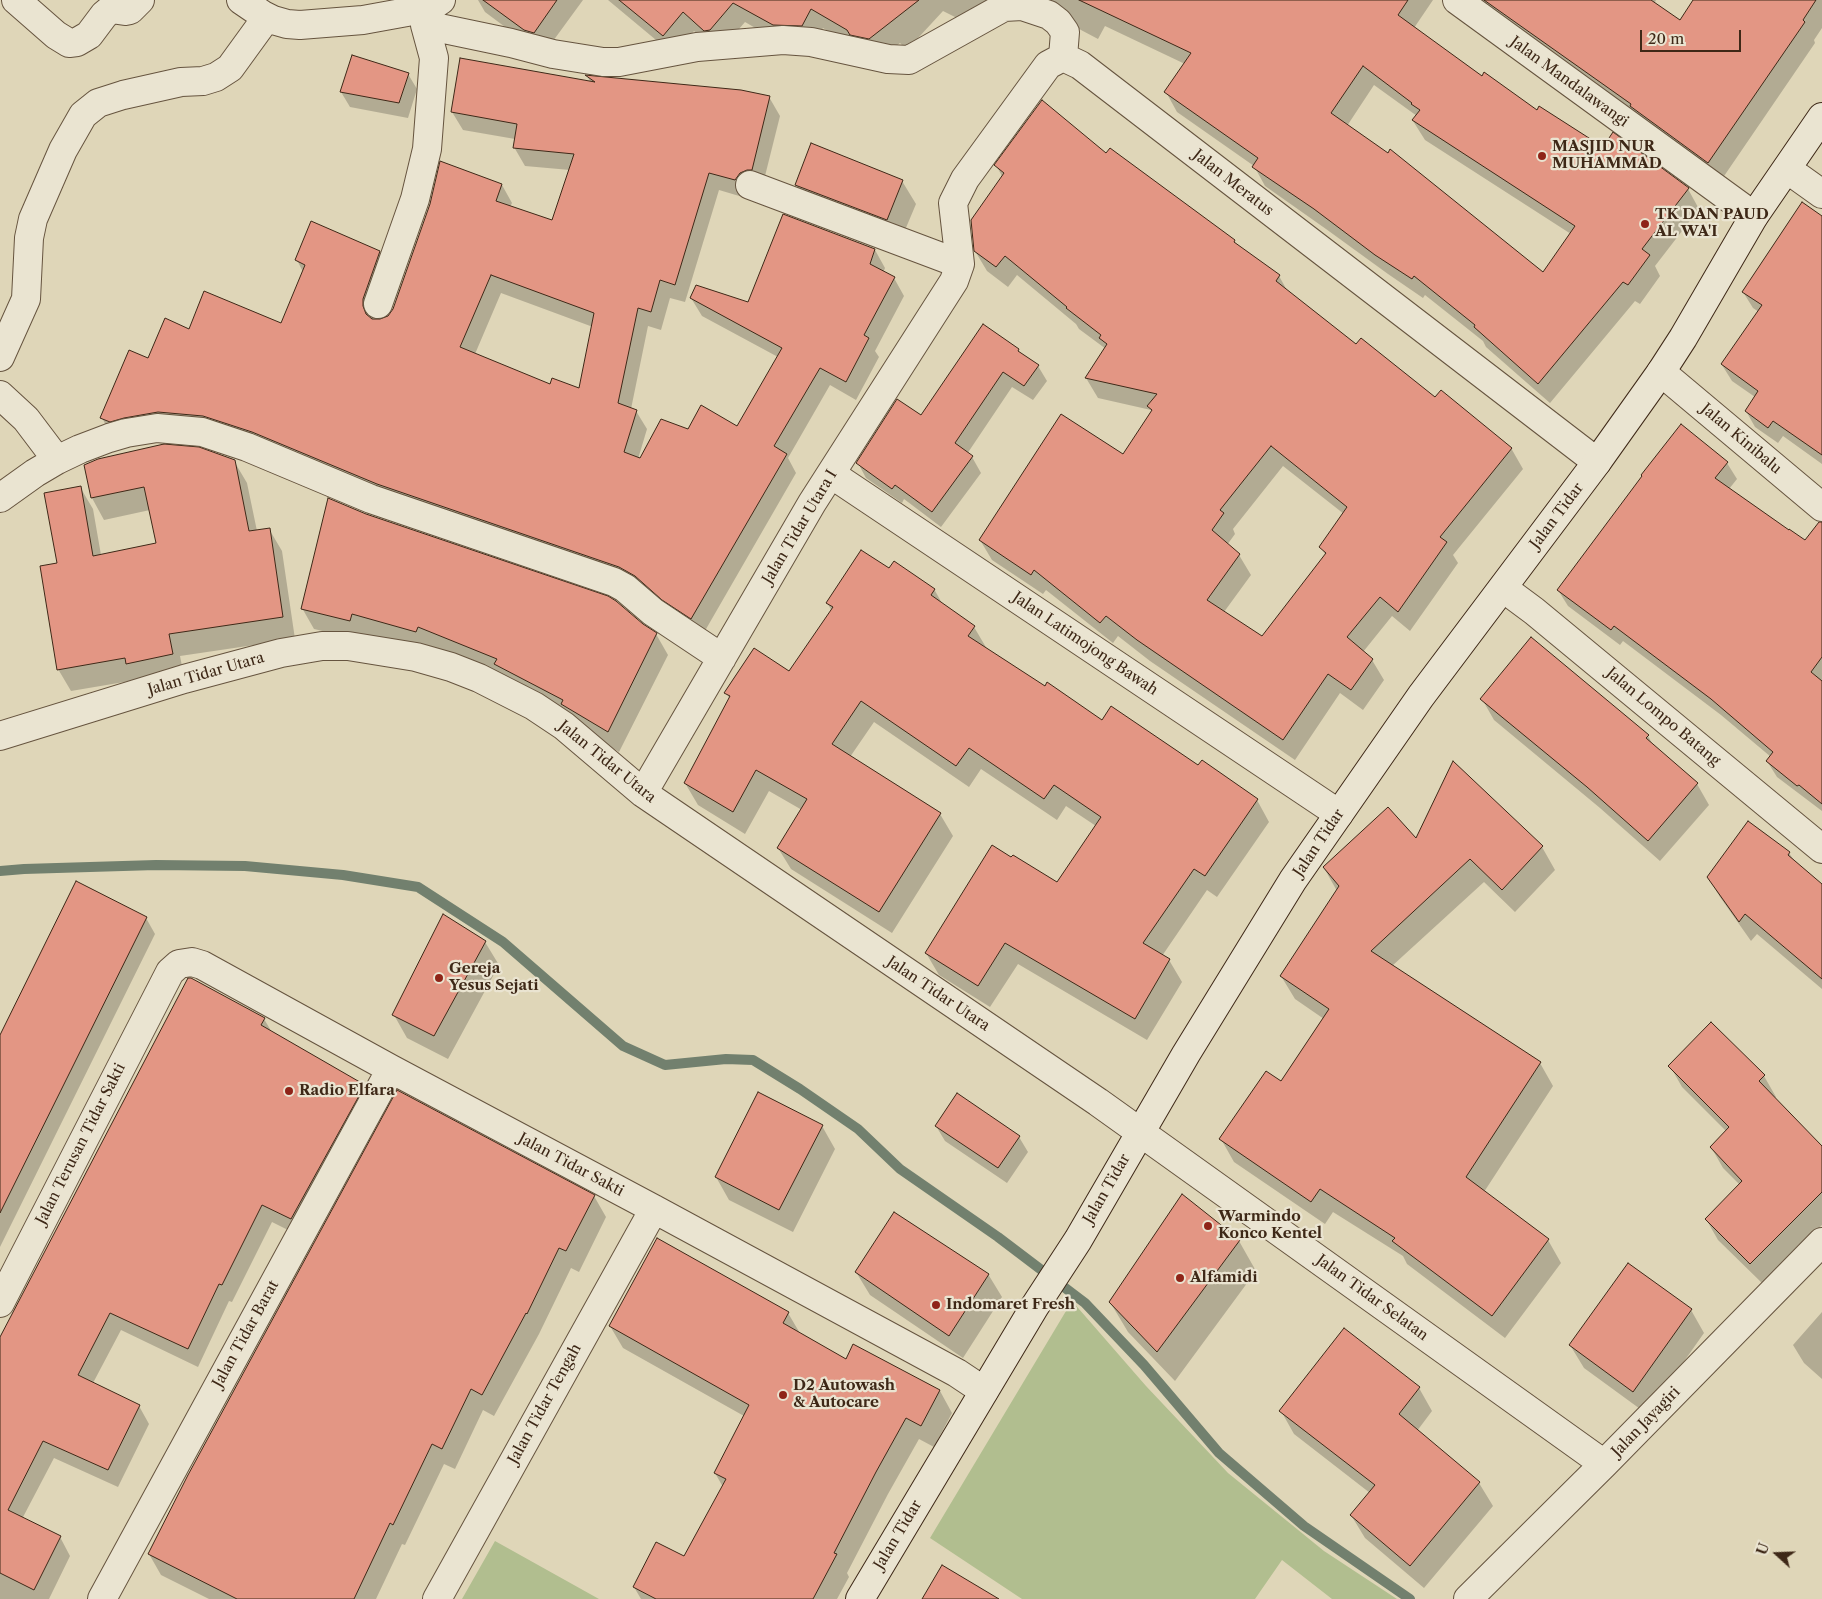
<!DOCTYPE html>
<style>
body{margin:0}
#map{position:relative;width:1822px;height:1599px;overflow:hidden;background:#dfd6b8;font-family:"Libre Caslon Text",serif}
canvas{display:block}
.north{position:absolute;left:1752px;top:1529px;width:50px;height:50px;-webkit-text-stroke:4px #eae4d1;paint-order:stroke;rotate:290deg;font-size:14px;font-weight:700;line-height:20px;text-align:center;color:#3e2817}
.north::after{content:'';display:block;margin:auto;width:18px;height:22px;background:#3e2817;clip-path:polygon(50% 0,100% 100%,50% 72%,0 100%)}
.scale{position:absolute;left:1640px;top:30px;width:101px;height:22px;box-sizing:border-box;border:2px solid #3e2817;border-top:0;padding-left:6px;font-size:15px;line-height:18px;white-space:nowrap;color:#3e2817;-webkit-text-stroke:4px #eae4d1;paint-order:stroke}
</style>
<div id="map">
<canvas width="1822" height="1599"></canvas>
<div class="north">U</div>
<div class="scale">20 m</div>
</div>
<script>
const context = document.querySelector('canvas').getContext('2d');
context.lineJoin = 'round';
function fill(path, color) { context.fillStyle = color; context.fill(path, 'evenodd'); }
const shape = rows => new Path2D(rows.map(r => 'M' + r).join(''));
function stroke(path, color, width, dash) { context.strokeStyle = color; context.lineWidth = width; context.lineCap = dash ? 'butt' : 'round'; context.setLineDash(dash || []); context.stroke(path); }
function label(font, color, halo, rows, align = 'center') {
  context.font = font + ' "Libre Caslon Text",serif'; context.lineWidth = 4.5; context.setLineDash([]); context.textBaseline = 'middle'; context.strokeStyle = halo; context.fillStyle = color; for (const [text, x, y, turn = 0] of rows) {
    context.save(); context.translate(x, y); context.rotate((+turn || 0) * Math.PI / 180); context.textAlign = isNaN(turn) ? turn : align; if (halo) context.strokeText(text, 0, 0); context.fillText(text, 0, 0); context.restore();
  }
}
fill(shape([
 [1072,1301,1146,1386,1228,1473,1324,1551,1397,1599,1332,1599,1282,1560,1255,1599,1022,1599,930,1538],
 [495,1541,599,1599,462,1599]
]), '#b1be8f');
fill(shape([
 [478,0,583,0,545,52,536,50,485,12],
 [608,0,1433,0,1414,28,1482,77,1537,112,1603,149,1688,189,1699,209,1655,266,1660,276,1640,304,1635,301,1550,403,1486,347,1483,341,1425,295,1423,298,1388,274,1326,229,1265,186,1254,166,1177,112,1166,92,1185,64,1105,26,1098,39,1081,30,1067,20,1039,11,979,29,943,11,907,50,900,43,881,58,860,50,823,28,813,45,785,45,745,22,721,50,717,50,694,31,674,55],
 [1374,85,1417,116,1413,121,1425,140,1571,234,1543,274,1347,126],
 [1465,0,1656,0,1654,4,1680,22,1695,0,1822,0,1822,28,1814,40,1815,43,1720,182],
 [408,74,417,89,408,118,350,107,341,92],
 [587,76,769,97,780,116,762,188,746,198,719,190,685,302,670,298,661,330,648,326,631,409,636,411,647,429,638,459,641,460,688,431,738,427,778,357,702,316,691,298,748,304,875,250,885,268,883,273,894,278,904,296,875,351,879,357,856,400,830,385,788,458,796,473,702,636,674,618,264,450,112,436,102,418,148,360,190,330,282,325,303,272,297,260,379,252,390,270,373,318,373,320,381,321,389,317,502,185,512,203,510,207,553,221,570,170,525,166,514,147,515,139,463,130,452,112,591,83],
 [501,293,593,327,580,390,550,385,475,354],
 [1107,155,1234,240,1237,246,1279,276,1288,292,1356,346,1511,448,1523,469,1453,555,1458,563,1410,631,1392,616,1363,652,1372,660,1384,680,1363,710,1340,693,1295,760,1150,661,1118,636,1113,643,1046,590,1043,594,992,560,980,540,1123,456,1152,412,1151,410,1098,398,1086,378,1106,349,1079,329,1076,324,1017,275,1008,287,987,271,975,251,1003,178,996,165],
 [1283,466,1344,514,1321,547,1326,556,1262,638,1224,612,1251,575,1239,555,1227,545,1235,534,1233,529],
 [902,181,916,204,900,242,809,208,796,185],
 [1822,217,1822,464,1783,436,1778,443,1755,427,1746,411,1755,397,1732,381,1722,365,1759,312,1753,308,1743,292],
 [1018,350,1021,354,1038,366,1047,381,1033,400,1012,387,967,454,972,457,981,473,941,527,904,499,902,503,866,478,858,463],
 [1681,426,1727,463,1737,479,1729,489,1805,542,1822,523,1822,811,1777,777,1767,761,1771,757,1721,715,1623,641,1620,645,1568,606,1558,590],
 [234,461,247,483,257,531,269,529,282,551,295,639,180,656,184,676,136,680,71,691,58,669,59,564,80,487,93,509,101,555,157,544,150,510,104,520,92,498,85,465],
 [366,515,642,625,656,634,668,655,619,752,574,724,428,651,363,634,361,640,314,629,302,608],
 [889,570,934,589,943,605,974,627,987,649,1045,688,1102,722,1199,767,1257,800,1269,822,1217,897,1207,890,1162,956,1169,960,1182,982,1147,1040,1018,964,990,1007,939,975,926,953,1057,884,1096,826,1066,806,1057,820,981,769,969,787,874,722,850,757,940,814,953,836,892,933,791,869,778,848,802,810,769,791,745,834,698,805,685,783,730,699,726,693,789,673,832,611,827,603],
 [1482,699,1648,736,1653,745,1697,784,1709,805,1660,861,1600,808,1494,720],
 [1416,840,1542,847,1555,870,1515,912,1484,882,1392,966,1540,1063,1553,1086,1484,1192,1548,1240,1561,1263,1505,1338,1407,1264,1403,1256,1333,1212,1325,1224,1234,1162,1221,1139,1282,1083,1324,1019,1295,999,1281,976,1337,891,1324,868],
 [1789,853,1795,862,1822,885,1822,989,1757,934,1751,941,1720,897,1708,877],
 [146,918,155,934,0,1247,0,1037],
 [485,942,499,965,448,1059,407,1038,394,1015],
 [264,1019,273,1034,364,1086,374,1104,302,1237,272,1222,232,1302,229,1301,198,1367,121,1330,93,1383,139,1406,149,1424,118,1487,54,1458,22,1519,60,1537,70,1556,49,1599,0,1599,0,1339],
 [1670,1066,1764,1076,1776,1097,1774,1099,1822,1147,1822,1225,1763,1284,1718,1240,1706,1219,1740,1185,1723,1168,1711,1147,1727,1132,1682,1087],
 [822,1126,835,1149,793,1232,729,1200,716,1177],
 [936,1126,1019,1137,1028,1152,1007,1183,945,1141],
 [594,1196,606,1217,579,1272,571,1268,539,1334,494,1416,483,1410,455,1469,444,1464,405,1545,402,1544,376,1599,209,1599,161,1575,149,1554],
 [658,1240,788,1313,801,1335,846,1361,940,1391,952,1413,934,1447,919,1439,888,1494,847,1573,849,1577,837,1599,641,1599,634,1587,684,1558,723,1487,715,1473,744,1416,623,1348,610,1326],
 [1239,1241,1256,1271,1175,1381,1128,1332,1110,1302],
 [856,1272,988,1274,1002,1297,963,1358,870,1295],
 [1691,1310,1704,1333,1647,1414,1584,1368,1570,1345],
 [1822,1312,1822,1379,1804,1363,1793,1345],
 [1419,1388,1432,1411,1417,1431,1479,1483,1493,1506,1424,1588,1365,1538,1351,1515,1370,1493,1294,1434,1281,1411]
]), '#0003');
stroke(shape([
 [0,871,24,869,156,865,245,866,343,875,418,887,503,942,623,1046,665,1065,726,1059,753,1060,800,1089,858,1129,900,1169,998,1237,1085,1303,1144,1365,1219,1453,1304,1526,1410,1599]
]), '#72806e', 10);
const building = shape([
 [483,0,557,0,534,33,524,30,483,0],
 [619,0,919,0,869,39,850,35,847,30,811,9,802,26,773,25,733,3,710,30,704,31,683,12,663,36,619,0],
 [1079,0,1408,0,1398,15,1482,76,1484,72,1537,110,1539,106,1603,147,1613,132,1689,188,1642,249,1650,255,1628,285,1623,282,1538,384,1474,327,1475,325,1414,276,1412,279,1375,255,1314,209,1252,167,1258,158,1164,92,1191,53,1079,0],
 [1363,66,1412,103,1411,104,1420,110,1412,120,1575,226,1543,272,1390,149,1388,153,1331,113,1363,66],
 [1484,0,1651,0,1680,20,1693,0,1816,0,1803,20,1805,22,1708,163,1630,106,1631,104,1484,0],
 [352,55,409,73,399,103,340,92,352,55],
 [460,58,595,82,585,75,741,90,770,96,752,170,747,170,740,173,735,180,709,173,675,285,660,280,651,312,638,308,618,403,637,410,624,452,640,458,661,419,688,429,701,405,737,426,782,348,690,298,696,285,748,302,783,214,875,249,870,264,895,277,864,335,869,338,846,382,820,368,774,446,787,454,691,619,662,600,635,576,619,567,377,484,252,432,203,416,158,412,124,418,110,422,100,418,129,350,148,358,165,318,189,329,204,291,281,323,305,265,295,260,311,221,380,251,363,299,363,306,366,314,372,319,380,319,388,316,393,309,430,204,440,161,502,184,496,201,552,220,574,154,513,148,517,124,451,112,460,58],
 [491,275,594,313,579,388,552,378,550,384,460,347,491,275],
 [1042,100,1106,153,1110,148,1235,240,1234,242,1280,275,1276,281,1356,344,1361,338,1435,397,1441,390,1512,448,1440,537,1447,542,1398,612,1380,597,1347,637,1373,659,1351,690,1328,674,1283,740,1137,640,1106,616,1100,623,1034,570,1031,575,979,540,1061,414,1123,454,1152,410,1147,406,1157,394,1085,378,1107,344,1099,338,1101,335,1066,308,1067,307,1005,256,996,267,974,251,971,220,1004,173,994,165,1042,100],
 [1271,446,1347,507,1319,547,1326,553,1262,636,1207,600,1240,554,1212,530,1224,513,1220,510,1271,446],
 [811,143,903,180,887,220,795,185,811,143],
 [1802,202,1822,216,1822,455,1773,421,1768,428,1745,411,1758,391,1721,364,1762,305,1742,292,1802,202],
 [983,324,1019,349,1018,351,1039,365,1024,386,1003,372,955,443,973,456,932,512,895,485,892,489,856,463,897,399,921,415,983,324],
 [1681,424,1728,462,1715,478,1789,530,1789,529,1805,540,1819,522,1822,522,1822,657,1811,672,1822,681,1822,804,1799,785,1797,786,1766,761,1773,752,1711,699,1614,626,1611,630,1557,590,1642,476,1641,475,1681,424],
 [164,444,199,447,235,460,249,531,270,528,283,617,169,634,173,654,126,664,125,658,57,670,40,566,57,563,44,493,81,486,93,556,156,543,144,487,91,498,84,465,98,459,164,444],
 [328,498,366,514,608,596,616,601,643,624,657,633,608,732,561,704,563,700,494,664,497,659,418,627,416,632,352,614,350,621,301,609,328,498],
 [861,550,889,568,894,561,935,589,931,595,975,626,968,636,1045,686,1047,682,1102,720,1111,706,1198,765,1202,760,1258,799,1205,876,1194,869,1143,943,1170,959,1135,1019,1005,943,978,986,925,953,992,845,1011,857,1013,855,1057,882,1101,817,1054,785,1044,799,969,748,956,766,861,701,832,744,941,813,879,912,777,848,807,799,756,770,733,812,684,783,730,696,724,693,754,648,789,671,833,607,826,603,861,550],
 [1531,637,1649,735,1646,738,1698,783,1648,841,1587,787,1480,699,1531,637],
 [1453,761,1543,846,1502,890,1470,859,1371,951,1541,1062,1466,1177,1549,1239,1492,1316,1392,1241,1395,1238,1320,1189,1311,1202,1219,1139,1266,1071,1281,1081,1329,1009,1280,976,1339,886,1323,867,1388,807,1416,838,1453,761],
 [1748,821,1790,852,1788,855,1822,884,1822,979,1745,914,1739,922,1707,877,1748,821],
 [76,881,147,917,0,1213,0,1035,76,881],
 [443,914,486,941,434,1036,392,1015,443,914],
 [188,978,191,978,265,1018,261,1025,365,1085,291,1219,262,1205,222,1285,219,1284,188,1349,110,1313,78,1375,140,1405,108,1470,43,1441,8,1510,61,1536,34,1590,0,1573,0,1337,188,978],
 [1711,1022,1765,1075,1759,1081,1822,1146,1822,1192,1750,1264,1705,1219,1742,1181,1710,1147,1729,1127,1668,1066,1711,1022],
 [397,1090,595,1195,566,1251,559,1248,527,1314,526,1313,482,1395,471,1389,442,1449,432,1444,393,1525,390,1523,354,1599,237,1599,148,1554,188,1475,397,1090],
 [758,1092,823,1125,779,1210,715,1177,758,1092],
 [957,1093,1020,1136,998,1168,935,1126,957,1093],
 [1182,1194,1240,1240,1157,1352,1109,1302,1182,1194],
 [894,1212,989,1274,949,1336,855,1272,894,1212],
 [657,1238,789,1312,783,1323,846,1359,853,1344,940,1390,921,1426,906,1418,876,1472,834,1553,837,1554,813,1599,656,1599,633,1587,656,1542,684,1556,726,1479,714,1473,749,1405,609,1326,657,1238],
 [1628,1263,1692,1309,1633,1392,1569,1345,1628,1263],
 [1344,1328,1420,1387,1399,1414,1480,1482,1410,1566,1350,1515,1375,1485,1279,1411,1344,1328],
 [942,1565,999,1599,922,1599,942,1565]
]);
fill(building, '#e39684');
stroke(building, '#3e2817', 1);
const minor = shape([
 [16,0,56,35,69,43,77,42,89,35,104,15,111,9,125,11,130,10,140,0],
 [241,0,263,15,273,20,287,24,300,25,363,20,429,8,441,0],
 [1457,0,1754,216],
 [429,8,425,25,511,43,553,54,603,62,619,62,697,47,783,40,811,42,888,59,909,60,1004,7,1022,6,1049,15,1058,22,1065,32,1063,57],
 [1787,169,1822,194],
 [750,185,960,264],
 [378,304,415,199,427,149,434,58,425,25],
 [0,357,26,299,29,238,33,219,63,150,83,115,98,103,123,95,181,82,203,81,216,77,230,68,267,17],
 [1661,372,1822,507],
 [0,395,26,419,57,460],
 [831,474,1339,814],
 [0,498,35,473,57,460,80,449,109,438,126,433,157,428,202,432,247,447,371,499,614,582,625,588,653,612,722,658],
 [1503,588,1534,611,1822,849],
 [0,736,184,679,281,653,322,646,348,646,416,657,451,667,479,678,534,706,564,726,643,793,1098,1102,1604,1464],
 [643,793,812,503,954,281,960,264,953,203,965,179,1048,65,1063,57,1080,65,1597,462],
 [0,1303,170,972,179,964,192,962,202,965,391,1069,654,1209,957,1373,984,1391],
 [102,1599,391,1069],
 [437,1599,654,1209],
 [1468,1599,1604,1464,1822,1242]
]);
const secondary = shape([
 [860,1599,1035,1306,1078,1240,1186,1054,1293,880,1421,696,1597,462,1661,372,1683,338,1754,216,1822,117]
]);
stroke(minor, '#66543f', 30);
stroke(secondary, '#3e2817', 30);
stroke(minor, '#eae4d1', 28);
stroke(secondary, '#eae4d1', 28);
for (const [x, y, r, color] of [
 [1542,156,5,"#8f2418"],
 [1645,224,5,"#8f2418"],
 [439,978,5,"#8f2418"],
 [289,1091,5,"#8f2418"],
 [1208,1226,5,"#8f2418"],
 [1180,1278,5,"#8f2418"],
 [936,1305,5,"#8f2418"],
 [783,1395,5,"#8f2418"]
]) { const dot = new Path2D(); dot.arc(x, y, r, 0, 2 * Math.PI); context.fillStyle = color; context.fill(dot); stroke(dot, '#eae4d1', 2); }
label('15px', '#3e2817', '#eae4d1', [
 ["Jalan Mandalawangi",1569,82,36],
 ["Jalan Meratus",1233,183,38],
 ["Jalan Kinibalu",1741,439,40],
 ["Jalan Tidar",1557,516,-53],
 ["Jalan Tidar Utara I",800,527,-59],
 ["Jalan Latimojong Bawah",1085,644,34],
 ["Jalan Tidar Utara",206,674,-16],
 ["Jalan Lompo Batang",1663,717,40],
 ["Jalan Tidar Utara",607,762,39],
 ["Jalan Tidar",1319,843,-56],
 ["Jalan Tidar Utara",938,994,34],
 ["Jalan Terusan Tidar Sakti",81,1144,-63],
 ["Jalan Tidar Sakti",571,1165,28],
 ["Jalan Tidar",1107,1189,-60],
 ["Jalan Tidar Selatan",1372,1298,36],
 ["Jalan Tidar Barat",246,1334,-61],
 ["Jalan Tidar Tengah",545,1404,-61],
 ["Jalan Jayagiri",1646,1422,-46],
 ["Jalan Tidar",898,1535,-59]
]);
label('bold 15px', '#3e2817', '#eae4d1', [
 ["MASJID NUR",1552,147],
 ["MUHAMMAD",1552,164],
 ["TK DAN PAUD",1655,215],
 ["AL WA'I",1655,232],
 ["Gereja",449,969],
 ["Yesus Sejati",449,986],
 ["Radio Elfara",299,1091],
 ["Warmindo",1218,1217],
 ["Konco Kentel",1218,1234],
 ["Alfamidi",1190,1278],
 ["Indomaret Fresh",946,1305],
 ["D2 Autowash",793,1386],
 ["& Autocare",793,1403]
], 'left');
</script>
